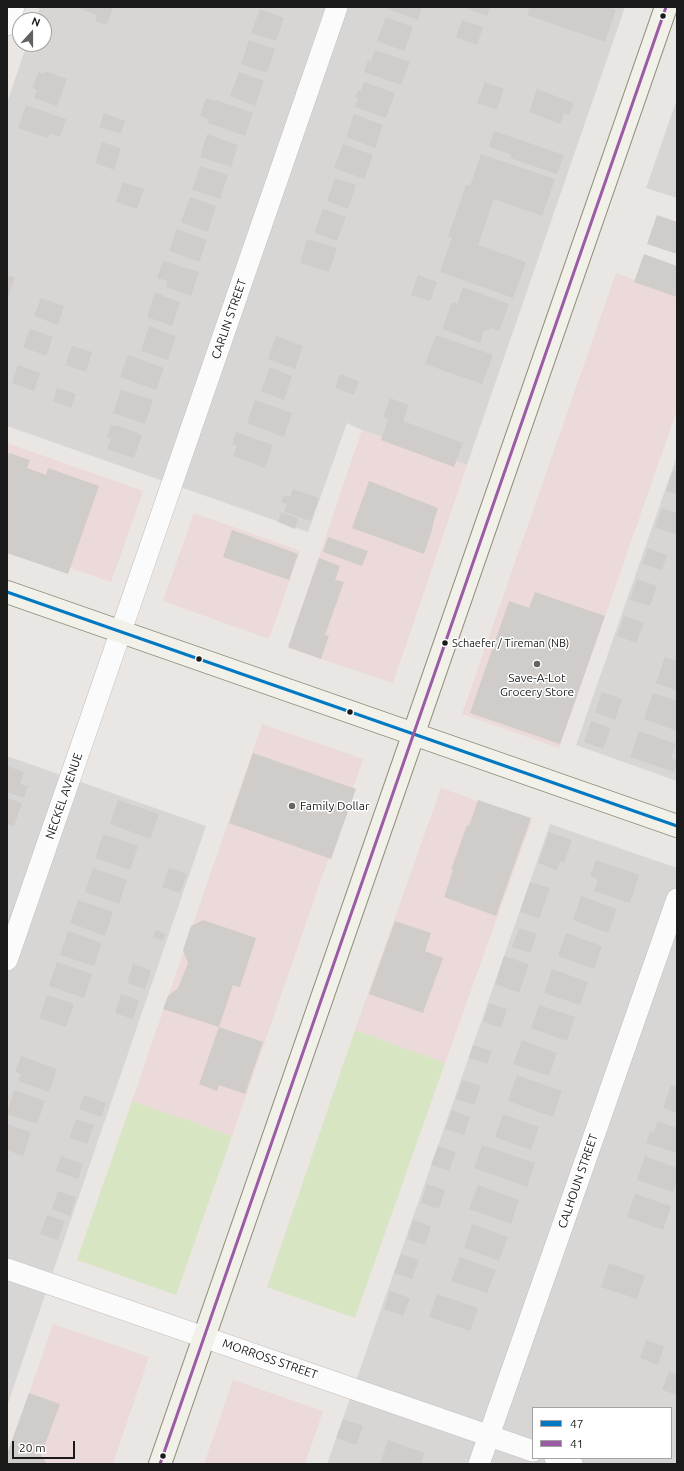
<!DOCTYPE html>
<style>
body{margin:0}
#map{position:relative;width:684px;height:1471px;overflow:hidden;background:#e9e6e3;font-family:Ubuntu,sans-serif}
canvas{display:block}
.frame{position:absolute;inset:0;border:8px solid #1b1b1b;pointer-events:none}
.legend{position:absolute;left:532px;top:1407px;width:140px;height:52px;box-sizing:border-box;background:#fff;border:1px solid #a4a4a4;margin:0;padding:5px 7px;list-style:none;font-size:12px;color:#1b1b1b}
.legend li{display:flex;align-items:center;gap:8px;height:20px}
.legend b{width:20px;border:1px solid #a4a4a4}
.north{position:absolute;left:12px;top:12px;width:40px;height:40px;box-sizing:border-box;background:#fff;border:1px solid #a4a4a4;border-radius:50%;rotate:21deg;font-size:11px;font-weight:700;line-height:16px;text-align:center;color:#1b1b1b}
.north::after{content:'';display:block;margin:auto;width:14px;height:18px;background:#636261;clip-path:polygon(50% 0,100% 100%,50% 72%,0 100%)}
.scale{position:absolute;left:12px;top:1441px;width:63px;height:18px;box-sizing:border-box;border:2px solid #1b1b1b;border-top:0;padding-left:5px;font-size:12px;line-height:14px;white-space:nowrap;color:#1b1b1b;-webkit-text-stroke:3px #fff;paint-order:stroke}
</style>
<div id="map">
<canvas width="684" height="1471"></canvas>
<div class="frame"></div>
<ul class="legend">
<li><b style="height:5px;background:#0079c2"></b>47</li>
<li><b style="height:5px;background:#9b5ba5"></b>41</li>
</ul>
<div class="north">N</div>
<div class="scale">20 m</div>
</div>
<script>
const context = document.querySelector('canvas').getContext('2d');
context.lineJoin = 'round';
function fill(path, color) { context.fillStyle = color; context.fill(path, 'evenodd'); }
const shape = rows => new Path2D(rows.map(r => 'M' + r).join(''));
function stroke(path, color, width, dash) { context.strokeStyle = color; context.lineWidth = width; context.lineCap = dash ? 'butt' : 'round'; context.setLineDash(dash || []); context.stroke(path); }
function label(font, color, halo, rows, align = 'center') {
  context.font = font + ' Ubuntu,sans-serif'; context.lineWidth = 3; context.setLineDash([]); context.textBaseline = 'middle'; context.strokeStyle = halo; context.fillStyle = color; for (const [text, x, y, turn = 0] of rows) {
    context.save(); context.translate(x, y); context.rotate((+turn || 0) * Math.PI / 180); context.textAlign = isNaN(turn) ? turn : align; if (halo) context.strokeText(text, 0, 0); context.fillText(text, 0, 0); context.restore();
  }
}
fill(shape([
 [40,7,625,7,467,465,362,430,347,423,308,532,7,426,7,103,27,44,44,44,44,20,36,20],
 [677,456,677,781,576,745],
 [7,756,206,826,7,1406],
 [550,824,677,868,677,1464,327,1464],
 [533,1408,671,1408,671,1458,533,1458]
]), '#d8d6d5');
fill(shape([
 [616,273,677,295,677,410,559,748,462,714],
 [362,430,467,465,393,683,288,648],
 [7,443,143,491,111,582,7,546],
 [194,513,300,551,269,639,163,601],
 [262,724,363,759,232,1136,132,1101],
 [441,788,532,820,445,1063,355,1030],
 [53,1324,149,1357,113,1464,7,1464,7,1457],
 [233,1380,323,1411,305,1464,204,1464]
]), '#ebdad9');
fill(shape([
 [677,99,677,198,646,188]
]), '#d7d6d5');
fill(shape([
 [355,1030,445,1063,355,1318,267,1287],
 [132,1101,232,1136,176,1295,77,1260]
]), '#d8e5c3');
fill(shape([
 [76,7,113,7,107,25,95,21,97,15],
 [389,7,422,7,418,20,388,9],
 [469,7,490,7,487,16,468,9],
 [530,7,608,7,616,10,605,42,527,15],
 [260,9,284,18,276,41,251,33],
 [386,17,413,27,404,51,377,41],
 [462,20,483,27,477,45,456,37],
 [249,40,275,49,267,73,241,64],
 [375,50,410,62,401,85,364,72,368,60,371,61],
 [45,71,67,79,57,106,34,98,37,90,32,88,39,72,44,74],
 [239,72,264,81,255,106,230,96],
 [364,82,395,93,386,118,355,107,358,98,355,97,358,90,361,91],
 [485,82,504,89,497,110,477,103],
 [537,89,574,103,569,115,564,113,560,124,529,112],
 [206,98,216,101,216,100,253,113,245,136,208,123,209,119,200,116],
 [26,105,66,119,60,137,50,133,48,138,18,128],
 [104,113,125,121,121,134,99,127],
 [354,114,383,125,375,148,346,137],
 [494,131,564,155,557,174,510,158,512,155,489,147],
 [207,134,238,145,231,167,200,157],
 [102,142,121,148,114,170,95,163],
 [343,144,373,155,364,179,334,168],
 [481,154,555,179,542,216,494,199,478,245,526,262,513,298,440,272,452,238,448,236,466,185,470,186],
 [200,166,228,175,220,199,192,190],
 [335,178,356,185,348,209,327,201],
 [123,182,144,189,137,209,116,202],
 [190,197,216,206,208,232,181,222],
 [323,209,346,217,337,241,314,233],
 [657,215,677,222,677,254,647,244],
 [177,229,207,240,199,262,169,251],
 [307,239,337,248,329,272,300,263],
 [644,254,677,266,677,297,634,282],
 [163,261,199,272,191,296,166,287,168,281,157,278],
 [7,275,15,278,7,299],
 [418,275,437,282,430,301,411,295],
 [463,287,509,304,499,331,490,328,489,331,484,330,480,343,442,329,452,302,457,304],
 [155,292,163,295,163,296,180,302,172,326,147,317],
 [41,298,64,306,58,325,34,316],
 [149,326,176,336,168,360,141,351],
 [30,329,53,337,46,356,23,347],
 [436,335,493,355,482,384,425,364],
 [276,336,303,346,295,369,268,359],
 [72,346,92,352,86,372,65,365],
 [128,355,164,368,156,390,120,377],
 [18,365,40,373,34,391,12,383],
 [270,367,292,376,284,400,261,391],
 [340,374,359,381,354,395,335,388],
 [57,388,76,394,71,408,53,401],
 [121,390,153,400,145,424,113,413],
 [390,398,409,405,403,421,463,443,454,467,381,440,388,419,383,417],
 [255,400,292,413,284,437,247,423],
 [111,425,115,427,116,425,142,435,134,458,107,449,111,439,107,437],
 [236,432,273,445,265,468,233,456,237,446,232,444],
 [9,453,30,460,27,468,46,475,48,468,99,486,68,574,7,553,7,458],
 [673,470,677,472,677,494,666,491],
 [369,481,438,508,432,527,433,527,424,554,352,528],
 [293,489,319,498,311,521,284,512,287,504,281,502,284,495,290,497],
 [662,508,677,513,677,535,655,527],
 [281,512,298,518,295,529,278,522],
 [232,530,298,554,289,580,223,557],
 [328,537,368,551,362,566,323,552],
 [648,548,667,555,662,570,642,564],
 [319,558,340,566,335,580,344,582,325,635,329,636,321,659,288,647],
 [637,579,657,586,650,606,630,600],
 [535,592,605,616,560,744,470,713,509,601,529,608],
 [624,616,644,623,636,643,617,636],
 [665,657,677,661,677,691,656,683],
 [602,692,622,699,615,720,595,712],
 [653,693,677,701,677,731,644,719],
 [591,721,611,728,603,749,584,742],
 [639,731,676,744,671,758,677,761,674,772,630,757],
 [253,753,356,789,331,859,229,823],
 [7,766,24,772,20,784,28,786,24,798,7,792],
 [7,798,22,803,14,826,7,824],
 [118,800,159,814,150,839,110,824],
 [478,800,531,818,496,916,444,897,453,870,451,870,467,825,469,826],
 [549,832,572,840,564,863,560,861,557,870,538,863],
 [103,834,138,846,130,870,95,858],
 [596,860,639,875,630,903,594,891,598,879,590,876],
 [93,868,127,880,119,904,85,892],
 [169,868,187,874,180,893,162,887],
 [530,882,550,888,539,919,520,912],
 [581,896,617,909,608,933,573,920],
 [78,900,113,912,105,936,70,923],
 [203,920,256,938,240,987,233,985,219,1027,163,1009,168,996,178,988,188,963,183,950,191,926],
 [395,921,431,933,425,951,443,958,423,1013,369,994],
 [519,928,537,934,530,953,512,947],
 [156,930,165,934,163,941,153,937],
 [68,931,102,943,94,966,60,955],
 [566,933,602,946,594,969,558,956],
 [504,956,529,964,519,993,495,984],
 [57,962,92,974,84,998,49,986],
 [133,964,151,970,145,989,127,983],
 [552,969,588,982,580,1005,544,993],
 [121,994,139,1000,133,1019,115,1013],
 [47,995,74,1004,66,1027,39,1018],
 [489,1003,507,1009,501,1028,483,1022],
 [539,1005,575,1017,567,1041,531,1028],
 [219,1027,263,1042,245,1094,219,1085,217,1091,199,1084],
 [522,1040,557,1053,549,1076,513,1064],
 [473,1045,492,1051,487,1064,469,1058],
 [21,1056,57,1069,49,1092,18,1081,21,1074,15,1072],
 [517,1075,562,1091,553,1117,508,1101],
 [462,1080,481,1086,474,1105,456,1099],
 [671,1085,677,1087,677,1113,663,1108],
 [14,1090,45,1101,37,1124,7,1114],
 [84,1095,106,1103,101,1117,79,1109],
 [452,1110,470,1117,464,1135,445,1129],
 [503,1114,539,1127,531,1150,495,1137],
 [76,1119,94,1125,87,1144,69,1138],
 [658,1121,677,1128,677,1153,646,1143,650,1131,654,1132],
 [7,1124,31,1132,23,1156,7,1150],
 [482,1145,535,1163,527,1187,474,1168],
 [438,1146,456,1152,449,1171,431,1165],
 [61,1156,83,1164,78,1179,56,1171],
 [645,1156,677,1168,677,1180,673,1192,637,1180],
 [427,1184,445,1190,439,1209,421,1203],
 [478,1185,519,1200,511,1224,469,1209],
 [58,1191,76,1197,70,1216,52,1209],
 [635,1194,671,1206,663,1230,627,1217],
 [47,1215,65,1221,58,1240,40,1234],
 [413,1220,431,1226,425,1245,407,1239],
 [472,1224,508,1237,499,1261,464,1248],
 [401,1254,419,1260,412,1279,394,1273],
 [460,1257,496,1270,487,1293,451,1281],
 [609,1263,645,1276,637,1299,601,1287],
 [390,1291,410,1298,403,1316,384,1309],
 [437,1294,478,1308,470,1331,429,1317],
 [646,1340,664,1346,658,1365,640,1358],
 [669,1371,677,1374,677,1395,662,1390],
 [29,1393,60,1404,41,1455,47,1464,7,1464,7,1454],
 [343,1419,363,1426,356,1445,336,1438],
 [388,1440,425,1453,421,1464,380,1464]
]), '#d0ccca');
const street = shape([
 [7,25,14,7],
 [7,960,337,7],
 [7,1269,533,1451],
 [555,1458,572,1464],
 [479,1464,677,899]
]);
const secondary = shape([
 [7,592,677,826],
 [160,1464,666,7]
]);
stroke(street, '#c0bfbe', 22);
stroke(secondary, '#91907d', 24);
stroke(street, '#fcfbfb', 21);
stroke(secondary, '#f2f1e9', 22);
stroke(shape([
 [7,592,677,826]
]), '#0079c2', 3);
stroke(shape([
 [160,1464,666,7]
]), '#9b5ba5', 3);
for (const [x, y, r, color] of [
 [663,16,3.5,"#1b1b1b"],
 [445,643,3.5,"#1b1b1b"],
 [199,659,3.5,"#1b1b1b"],
 [537,664,4,"#636261"],
 [350,712,3.5,"#1b1b1b"],
 [292,806,4,"#636261"],
 [163,1456,3.5,"#1b1b1b"]
]) { const dot = new Path2D(); dot.arc(x, y, r, 0, 2 * Math.PI); context.fillStyle = color; context.fill(dot); stroke(dot, '#fff', 1.5); }
label('11px', '#1b1b1b', '#fff', [
 ["Schaefer / Tireman (NB)",452,643]
], 'left');
label('12px', '#1b1b1b', '#fff', [
 ["CARLIN STREET",229,319,-71],
 ["NECKEL AVENUE",64,796,-71],
 ["CALHOUN STREET",578,1181,-71],
 ["MORROSS STREET",270,1359,19]
]);
label('12px', '#1b1b1b', '#fff', [
 ["Save-A-Lot",537,678],
 ["Grocery Store",537,692],
 ["Family Dollar",300,806,"left"]
]);
</script>
